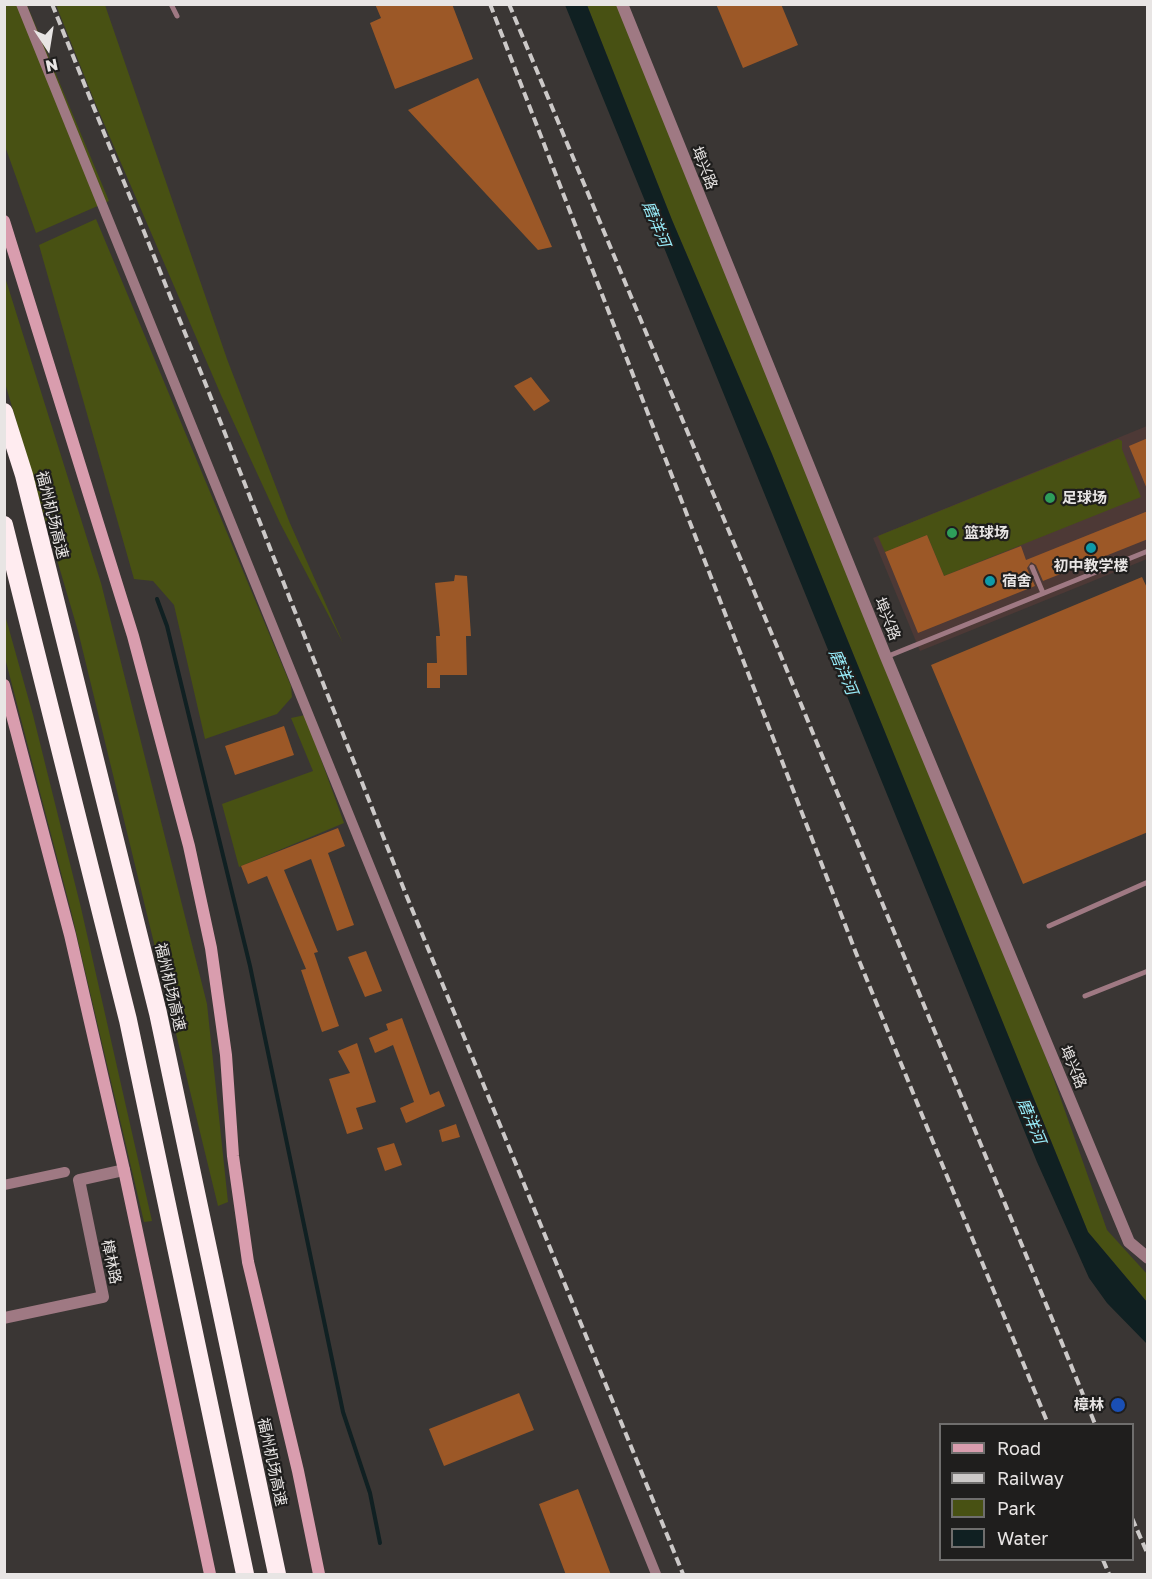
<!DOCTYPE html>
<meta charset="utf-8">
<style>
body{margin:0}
#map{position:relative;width:1152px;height:1579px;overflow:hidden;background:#3a3634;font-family:"Golos Text",sans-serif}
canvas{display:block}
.frame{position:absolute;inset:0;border:6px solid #e8e5e4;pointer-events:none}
.legend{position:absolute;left:939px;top:1423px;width:195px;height:138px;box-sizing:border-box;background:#1f1e1d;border:2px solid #6f6e6d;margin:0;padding:8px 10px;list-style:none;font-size:18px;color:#e8e5e4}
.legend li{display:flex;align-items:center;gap:12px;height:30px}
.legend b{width:30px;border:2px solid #6f6e6d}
.north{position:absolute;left:18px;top:18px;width:60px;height:60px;-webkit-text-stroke:4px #1f1e1d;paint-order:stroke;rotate:168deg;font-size:16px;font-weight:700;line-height:24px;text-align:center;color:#e8e5e4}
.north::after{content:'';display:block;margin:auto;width:21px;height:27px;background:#e8e5e4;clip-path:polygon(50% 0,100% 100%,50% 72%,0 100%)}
</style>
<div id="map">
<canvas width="1152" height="1579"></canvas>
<div class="frame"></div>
<ul class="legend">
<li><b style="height:8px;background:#d99dae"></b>Road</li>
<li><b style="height:8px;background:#ccc9c8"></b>Railway</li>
<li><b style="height:16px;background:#485113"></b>Park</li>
<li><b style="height:16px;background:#102022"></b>Water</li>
</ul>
<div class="north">N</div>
</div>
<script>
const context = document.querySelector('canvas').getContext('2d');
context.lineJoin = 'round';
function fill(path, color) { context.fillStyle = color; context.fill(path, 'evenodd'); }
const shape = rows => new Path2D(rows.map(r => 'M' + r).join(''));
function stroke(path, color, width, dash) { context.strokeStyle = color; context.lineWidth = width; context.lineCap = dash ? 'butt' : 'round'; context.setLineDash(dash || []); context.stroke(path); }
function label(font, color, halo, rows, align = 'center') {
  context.font = font + ' "Golos Text","Noto Sans SC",sans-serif'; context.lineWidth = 4.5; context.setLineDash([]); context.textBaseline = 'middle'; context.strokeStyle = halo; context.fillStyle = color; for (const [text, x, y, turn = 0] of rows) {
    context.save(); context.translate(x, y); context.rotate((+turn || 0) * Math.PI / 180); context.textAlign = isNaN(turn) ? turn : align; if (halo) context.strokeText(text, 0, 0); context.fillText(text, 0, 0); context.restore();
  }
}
fill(shape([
 [1147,426,1147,559,920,651,873,538]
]), '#4d3936');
fill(shape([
 [4,5,27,5,109,201,36,233,5,146],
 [56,5,105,5,227,359,289,521,343,643,280,523,221,395,96,105],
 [587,5,618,5,1047,1060,1107,1230,1147,1274,1147,1302,1088,1232,772,454,672,220],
 [96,219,291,686,292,697,277,714,205,739,174,605,153,581,134,579,39,245],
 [4,274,101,583,207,1004,228,1202,218,1206,78,631,5,383],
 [1118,439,1122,441,1122,449,1141,497,944,576,927,535,885,552,878,536],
 [5,615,33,715,81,908,152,1221,144,1222,71,911,5,658],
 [305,715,344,823,239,867,222,804,313,771,291,718]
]), '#485113');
fill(shape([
 [565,5,587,5,672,220,772,454,1088,1232,1147,1302,1147,1344,1107,1303,1089,1278,1037,1162]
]), '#102022');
stroke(shape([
 [157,599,167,626,250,966,343,1412,370,1493,380,1543]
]), '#102022', 4);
fill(shape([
 [375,4,452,4,473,59,395,89,370,23,381,18],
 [716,4,781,4,798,45,743,68],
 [478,78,552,247,538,250,408,110],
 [531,377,550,401,534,411,514,386],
 [1148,438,1148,489,1147,489,1129,446],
 [1148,511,1148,539,1043,581,1036,565,1031,562,1027,568,1035,586,918,633,885,552,927,535,944,576,1021,546,1026,560],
 [455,575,467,576,471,636,466,636,467,675,440,675,440,688,427,688,427,663,437,663,436,636,440,636,435,583,454,581],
 [1142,577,1148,590,1148,832,1023,884,931,665],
 [284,726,294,755,235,775,225,746],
 [338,828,345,846,328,853,354,925,337,931,311,859,284,870,318,952,314,953,339,1026,322,1032,301,970,306,969,267,876,248,884,241,866],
 [366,951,382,991,365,997,348,957],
 [402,1018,430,1095,439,1091,445,1106,406,1123,400,1108,414,1102,393,1045,375,1053,369,1038,388,1030,386,1024],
 [357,1043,376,1102,356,1108,363,1129,347,1134,329,1079,350,1073,338,1051],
 [456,1124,460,1137,442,1142,439,1130],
 [394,1143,402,1165,385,1171,377,1148],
 [519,1393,534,1430,444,1466,429,1429],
 [578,1489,611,1575,566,1575,539,1504]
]), '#9c5827');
stroke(shape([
 [171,4,177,16],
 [1032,567,1043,593],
 [886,657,1148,551],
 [1049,926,1148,882],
 [1085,996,1148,971]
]), '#9f7983', 5);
stroke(shape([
 [21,4,656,1574],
 [4,1185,65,1172]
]), '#9f7983', 10);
stroke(shape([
 [622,4,886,657,1129,1242,1148,1258],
 [4,1318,103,1297,79,1180,124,1170]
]), '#9f7983', 12);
stroke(shape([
 [4,221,133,636,189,846,211,948,226,1055,233,1156,248,1262,298,1471,319,1574],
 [4,685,70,935,124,1170,210,1574]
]), '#d99dae', 12);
stroke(shape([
 [4,412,24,475,158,1013,277,1574],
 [4,525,128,1020,245,1574]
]), '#ffecf0', 18);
stroke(shape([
 [52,4,204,380,405,892,683,1574],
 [490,4,856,953,1048,1424],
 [509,4,801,704,1095,1424],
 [1132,1518,1148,1555],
 [1103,1560,1109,1574]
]), '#ccc9c8', 4, [9, 4.5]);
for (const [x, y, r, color] of [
 [1050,498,6,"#2e9e5b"],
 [952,533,6,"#2e9e5b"],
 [1091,548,6,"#0f9aa8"],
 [990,581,6,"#0f9aa8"],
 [1118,1405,8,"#1a4fb4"]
]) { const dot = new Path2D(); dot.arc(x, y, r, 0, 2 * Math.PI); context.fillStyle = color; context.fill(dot); stroke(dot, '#1f1e1d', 2); }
label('15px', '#e8e5e4', '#1f1e1d', [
 ["埠兴路",704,168,68],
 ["福州机场高速",52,515,76],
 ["埠兴路",887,619,68],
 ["福州机场高速",170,987,77],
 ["埠兴路",1073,1067,67],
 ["樟林路",111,1262,78],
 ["福州机场高速",272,1462,78]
]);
label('bold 15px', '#e8e5e4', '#1f1e1d', [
 ["足球场",1062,498],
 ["篮球场",964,533],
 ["初中教学楼",1091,566,"center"],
 ["宿舍",1002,581],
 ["樟林",1104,1405,"right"]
], 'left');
label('italic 16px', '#97ebf8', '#1f1e1d', [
 ["磨洋河",656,224,68],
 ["磨洋河",843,672,67],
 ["磨洋河",1031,1121,67]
]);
</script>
